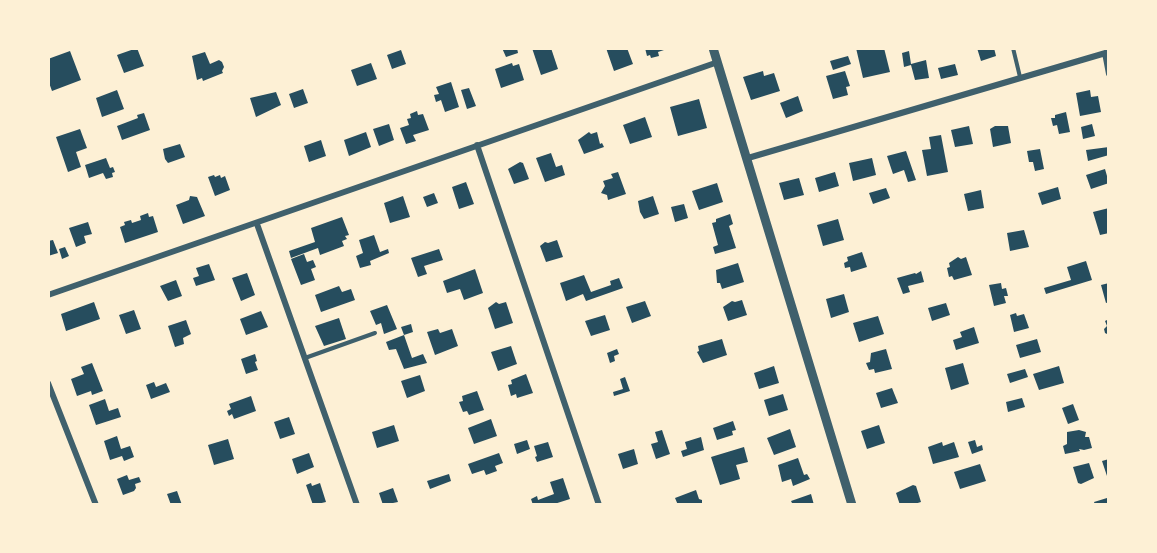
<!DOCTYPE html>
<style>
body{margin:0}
#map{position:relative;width:1157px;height:553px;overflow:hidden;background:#fdf0d5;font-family:"Nunito Sans",sans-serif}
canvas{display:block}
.frame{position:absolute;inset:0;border:50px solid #fdf0d5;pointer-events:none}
</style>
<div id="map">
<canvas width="1157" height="553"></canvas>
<div class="frame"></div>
</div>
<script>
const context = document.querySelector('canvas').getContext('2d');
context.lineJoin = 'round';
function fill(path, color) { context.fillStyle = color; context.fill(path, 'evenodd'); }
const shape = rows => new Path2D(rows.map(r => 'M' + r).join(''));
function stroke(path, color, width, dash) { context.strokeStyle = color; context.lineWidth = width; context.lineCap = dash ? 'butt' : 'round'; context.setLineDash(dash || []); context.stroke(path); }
fill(shape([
 [137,48,144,66,124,73,117,55],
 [502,48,517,48,518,53,506,57],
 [532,48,551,48,558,69,541,75],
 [606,48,627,48,633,64,614,71],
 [645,48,664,48,664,50,658,52,659,56,651,58,650,55,647,56],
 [856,48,884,48,890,72,863,78],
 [977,48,994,48,996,56,981,61],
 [401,50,406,64,392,69,387,55],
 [70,51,81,80,52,91,48,80,48,59],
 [909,51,911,64,926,60,929,78,915,80,911,65,904,67,902,53],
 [205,52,210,64,219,60,222,62,224,67,222,71,223,73,203,81,202,78,197,80,192,56],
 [848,56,851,64,833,70,830,61],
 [371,63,377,79,357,86,351,70],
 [512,63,513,66,519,64,524,80,501,88,495,69],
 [955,64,958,75,941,79,938,68],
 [763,71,764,76,774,73,780,91,751,100,743,77],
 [845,71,850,86,846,87,848,95,833,99,826,76],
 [451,82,459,107,445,112,441,100,436,102,434,95,439,94,436,87],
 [469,88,476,106,467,109,461,90],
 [303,89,308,103,294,108,289,94],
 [117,90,124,109,102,117,96,98],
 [1090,90,1091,97,1098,96,1101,112,1080,116,1076,93],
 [276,92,281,105,256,117,250,98],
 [798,96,803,111,786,118,780,103],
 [699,99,707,128,678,136,670,107],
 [417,111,418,115,423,114,429,130,413,135,416,141,406,144,400,128,409,125,407,119,411,118,410,114],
 [1066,112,1070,132,1059,134,1057,125,1053,126,1051,118,1055,118,1055,115],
 [144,113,150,130,122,140,117,126,138,118,137,115],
 [645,117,652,137,630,144,623,125],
 [389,124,394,140,379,146,373,129],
 [1092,124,1095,136,1083,139,1081,127],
 [969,126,973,144,955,147,951,130],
 [995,126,1008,126,1011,143,993,147,990,129],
 [80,129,87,148,76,152,81,167,68,172,56,137],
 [366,132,371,147,349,156,344,140],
 [589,132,591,134,597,132,600,144,602,143,604,147,584,154,578,140],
 [941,135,948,172,927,176,922,150,931,149,929,137],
 [321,140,326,156,309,162,304,146],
 [180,144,185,157,168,163,165,159,163,149],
 [1109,147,1109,155,1088,161,1086,150],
 [1040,149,1044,169,1035,171,1033,162,1029,162,1027,151],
 [906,151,916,180,908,182,904,170,893,174,887,156],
 [551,153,556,167,562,165,565,175,545,182,536,158],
 [106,158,110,168,113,167,115,172,112,173,113,177,106,179,103,173,89,178,85,165],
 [872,158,876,175,853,181,849,163],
 [520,162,523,163,529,179,514,184,508,169],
 [1105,169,1109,183,1091,189,1086,175],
 [618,172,626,194,608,200,607,195,601,193,605,186,603,181,613,178,611,174],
 [835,172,839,186,819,192,815,178],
 [214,175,215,177,220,175,221,178,225,176,230,190,215,196,208,177],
 [799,178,804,195,784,200,779,183],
 [466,182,474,204,459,209,452,187],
 [717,183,723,202,699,210,692,191],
 [1058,187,1061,199,1042,205,1038,193],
 [886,188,890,198,873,204,869,193],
 [981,190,984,208,968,211,964,194],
 [434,193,438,203,427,207,423,197],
 [190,196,197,197,205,216,183,224,176,205,189,200],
 [403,196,410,217,390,223,384,203],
 [653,196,659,214,644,219,640,212,638,201],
 [684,204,688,218,675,222,671,207],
 [1109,208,1109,233,1100,235,1093,212],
 [148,213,149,217,153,216,158,232,125,243,120,227,125,225,124,222,131,220,132,223,141,220,140,216],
 [730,214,733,224,729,226,736,248,715,254,713,247,718,245,712,223,716,222,716,219],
 [342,217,349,235,345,236,347,239,342,241,344,246,320,255,318,248,291,258,289,251,315,242,311,228],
 [838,219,844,240,823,246,817,225],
 [88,222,92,234,84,236,86,243,76,247,69,228],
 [1024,230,1029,247,1010,251,1007,233],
 [374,235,380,252,388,249,389,253,370,261,371,265,360,268,356,256,363,253,359,240],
 [53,240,58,253,48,256,48,241],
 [557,240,563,257,546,262,540,246,545,242,548,243],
 [65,247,69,256,62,259,59,249],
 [439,249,443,260,424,266,427,274,418,277,411,258],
 [862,252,867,267,851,272,850,267,845,268,844,263,848,261,847,257],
 [304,254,307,262,313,260,316,267,311,269,315,280,301,285,291,259],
 [958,257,961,259,966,257,972,275,954,280,952,276,949,277,947,268,950,267,949,263],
 [1086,261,1092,280,1046,294,1044,288,1071,280,1067,267],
 [738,263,744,282,722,289,720,283,717,283,716,270],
 [209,264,215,280,196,286,193,278,199,276,196,268],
 [475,269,483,293,464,300,460,289,447,293,443,281],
 [921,271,924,282,908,286,910,292,903,294,897,278,915,273,916,274],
 [247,273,255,295,241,301,232,278],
 [584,275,591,292,611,285,610,281,619,278,623,288,586,301,583,294,566,301,560,283],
 [176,280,182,296,168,301,160,286],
 [1001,283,1002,289,1006,288,1008,296,1004,296,1006,303,994,306,989,285],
 [1109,283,1109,302,1106,303,1101,285],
 [339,286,342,292,351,289,355,300,321,312,315,295],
 [844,294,849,312,831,318,826,299],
 [742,300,747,315,728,321,723,307,732,301,735,302],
 [645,301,651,316,632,323,626,307],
 [94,302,100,319,66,331,61,314],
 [496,302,499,304,506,302,513,323,495,329,488,308],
 [946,303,950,315,932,321,928,308],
 [387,305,397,329,384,334,381,323,376,325,370,311],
 [134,310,141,329,126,334,119,315],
 [261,311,268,327,246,335,240,319],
 [1016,313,1017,316,1024,314,1029,328,1014,332,1010,315],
 [605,315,610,330,591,336,585,321],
 [878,316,884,334,859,342,853,323],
 [339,318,346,339,324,346,315,326],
 [1109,319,1109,335,1105,333,1104,329,1107,326,1105,321],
 [186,320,191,334,183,338,184,344,175,347,168,326],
 [411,324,413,332,404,335,412,358,423,354,427,363,404,369,396,349,389,350,386,342,404,335,401,327],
 [974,327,979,343,956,350,953,340,962,337,960,332],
 [438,329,440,333,452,329,458,346,435,355,427,332],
 [722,339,727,355,703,363,697,352,699,351,698,346],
 [1037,339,1041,352,1020,358,1016,345],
 [511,346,517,364,498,371,491,352],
 [617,349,619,354,614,356,615,361,610,363,607,353],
 [886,349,892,369,875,373,874,369,869,370,866,363,870,362,871,353],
 [255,354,257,361,255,362,258,370,246,374,241,359],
 [92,363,103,391,92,395,91,391,77,396,71,379,84,374,81,367],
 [963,363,969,384,951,390,945,368],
 [774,366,779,383,759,389,754,373],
 [1059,366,1064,383,1039,390,1033,374],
 [1025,369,1028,377,1010,383,1007,374],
 [526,374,533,393,517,398,516,394,511,396,508,385,512,384,511,380],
 [420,375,425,391,407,398,401,381],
 [625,377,630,391,614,396,613,392,623,389,620,379],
 [154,382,156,387,166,383,170,392,151,399,146,385],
 [892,388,898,403,881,408,876,393],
 [477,391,484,410,469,415,467,411,463,412,459,402,463,401,462,396],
 [783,394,788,410,769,416,764,400],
 [251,396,256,411,234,419,232,414,229,416,227,411,231,409,229,404],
 [1022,398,1025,407,1008,412,1006,402],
 [105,399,109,411,118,408,121,417,96,425,89,405],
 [1073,404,1079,420,1068,424,1062,408],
 [289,417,295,434,280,439,274,422],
 [491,419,497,436,474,444,468,428],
 [733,421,736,430,732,431,733,435,717,440,713,428],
 [394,425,399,441,377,448,372,432],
 [879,425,885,443,867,449,861,431],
 [790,429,796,447,774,455,767,438],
 [662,430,670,454,656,459,651,444,658,442,655,432],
 [1079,430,1086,432,1085,437,1089,437,1092,448,1084,450,1079,449,1080,451,1065,454,1063,446,1067,444,1067,432],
 [117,436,121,449,130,446,134,457,124,461,122,456,110,460,104,441],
 [701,437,704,450,683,457,681,451,687,449,685,442],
 [228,439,234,459,214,465,208,445],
 [527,440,530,449,517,454,514,444],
 [975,440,977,447,982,445,983,450,972,454,968,442],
 [548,442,553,457,537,462,535,457,537,456,534,446],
 [942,442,943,446,954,442,959,457,933,464,928,447],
 [744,447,748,462,736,465,740,479,720,485,711,457],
 [634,449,638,464,623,469,618,454],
 [309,453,314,467,297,474,292,459],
 [499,453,503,463,495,466,497,471,486,475,484,470,472,474,468,464],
 [798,458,804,475,807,474,810,479,793,486,791,479,782,482,778,465],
 [1109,459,1109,482,1102,461],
 [1089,463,1094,478,1081,484,1078,483,1073,467],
 [980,464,986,481,960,489,954,472],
 [449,474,451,481,430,489,427,481],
 [127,475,129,480,139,477,141,482,135,484,136,488,134,491,123,495,117,479],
 [563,478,570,499,551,505,533,505,531,499,537,496,538,500,554,494,550,482],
 [311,483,312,486,320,483,326,502,313,505,306,485],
 [913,485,916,486,921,502,911,505,900,505,896,493],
 [393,488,398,502,383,505,379,493],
 [696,490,699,499,702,500,702,505,678,505,675,498],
 [177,491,182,505,171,505,167,494],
 [811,494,814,505,793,505,791,501],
 [1107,498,1109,505,1095,505,1094,502]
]), '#264d5e');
stroke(shape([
 [1013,48,1020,77],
 [305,358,375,333]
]), '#3f606c', 4);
stroke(shape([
 [1105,53,1109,74],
 [477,145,599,505],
 [748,158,1109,52],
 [257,224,357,505],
 [48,295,718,62],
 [48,383,96,505]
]), '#3f606c', 6);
stroke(shape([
 [713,48,852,505]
]), '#3f606c', 9);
</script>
